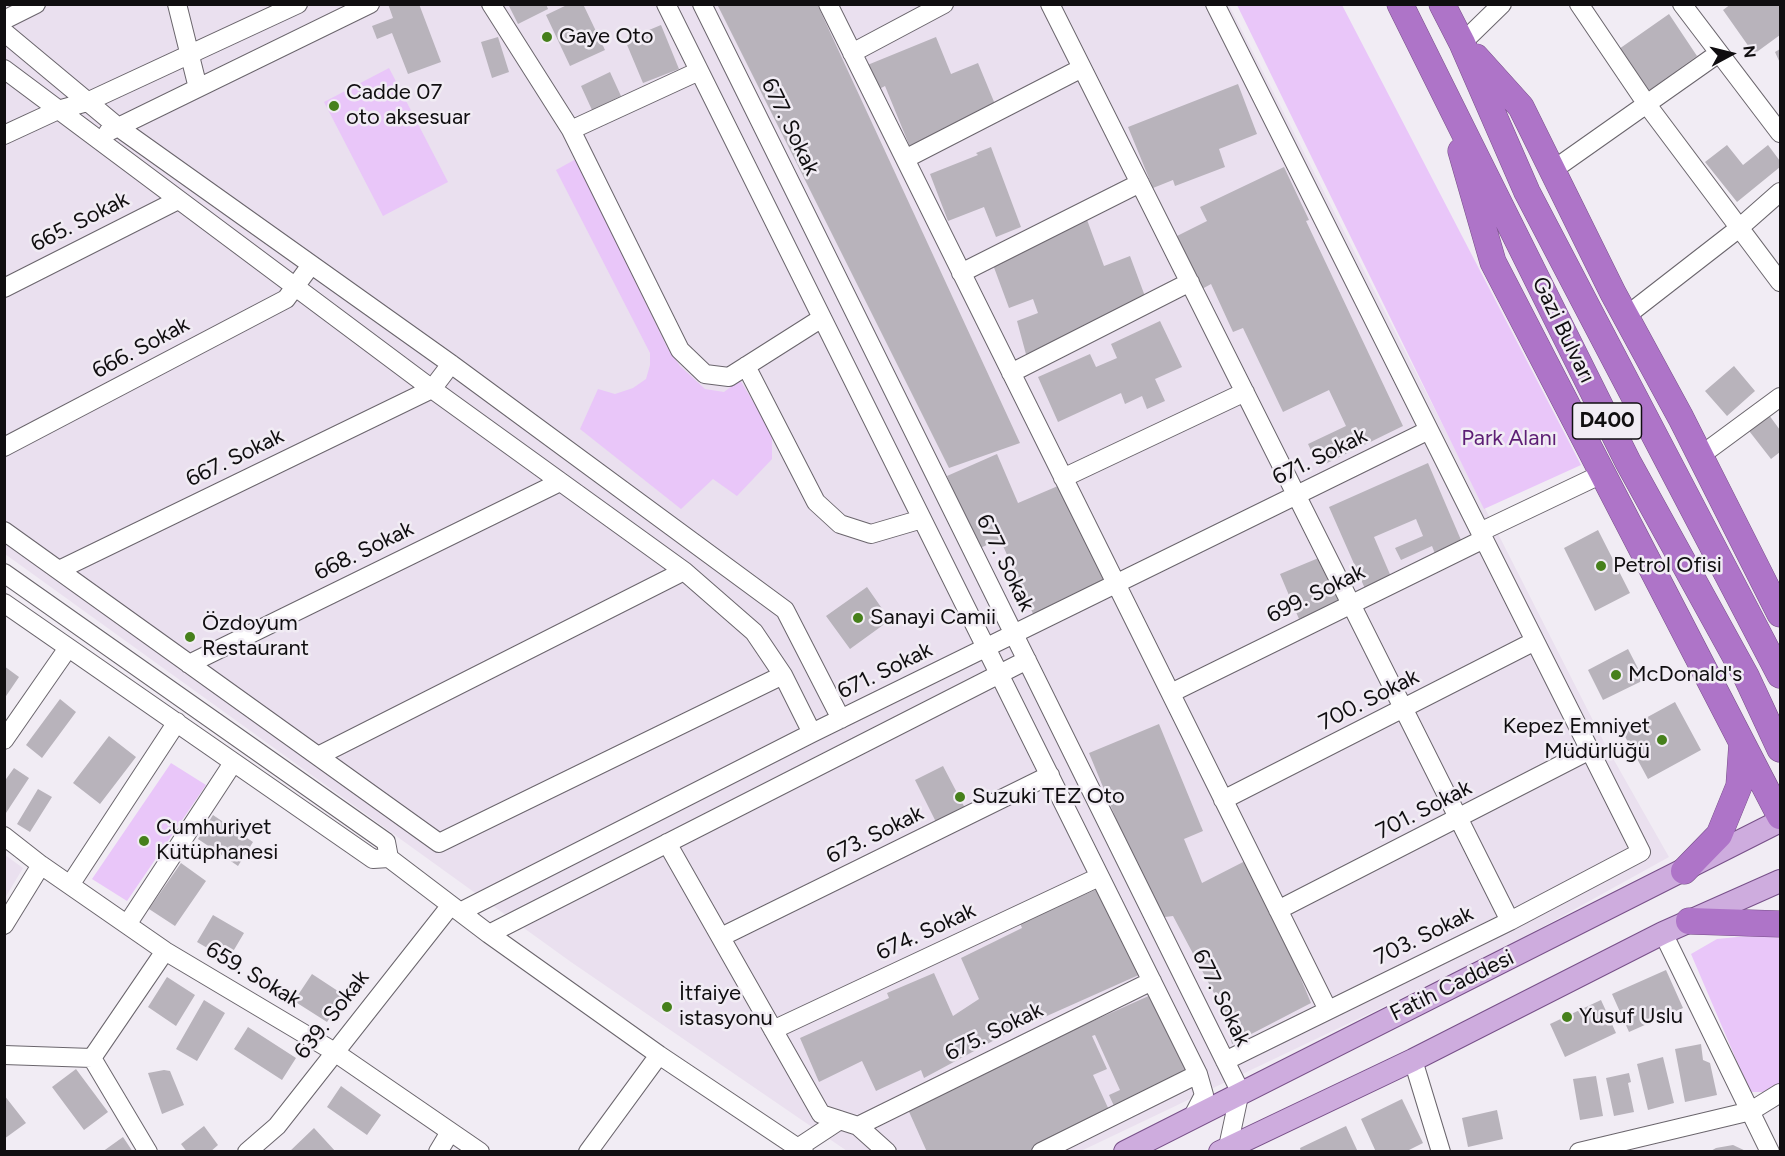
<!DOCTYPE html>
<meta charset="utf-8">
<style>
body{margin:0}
#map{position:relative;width:1785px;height:1156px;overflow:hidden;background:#f1ecf4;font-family:Figtree,sans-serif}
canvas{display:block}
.frame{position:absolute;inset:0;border:6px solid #100e10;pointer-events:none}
.north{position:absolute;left:1701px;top:24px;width:60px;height:60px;-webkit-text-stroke:4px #f1ecf4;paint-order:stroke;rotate:83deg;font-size:16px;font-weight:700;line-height:24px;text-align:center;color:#100e10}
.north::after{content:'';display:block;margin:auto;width:21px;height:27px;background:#100e10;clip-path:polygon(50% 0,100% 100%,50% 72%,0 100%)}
</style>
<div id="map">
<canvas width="1785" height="1156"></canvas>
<div class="frame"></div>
<div class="north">N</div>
</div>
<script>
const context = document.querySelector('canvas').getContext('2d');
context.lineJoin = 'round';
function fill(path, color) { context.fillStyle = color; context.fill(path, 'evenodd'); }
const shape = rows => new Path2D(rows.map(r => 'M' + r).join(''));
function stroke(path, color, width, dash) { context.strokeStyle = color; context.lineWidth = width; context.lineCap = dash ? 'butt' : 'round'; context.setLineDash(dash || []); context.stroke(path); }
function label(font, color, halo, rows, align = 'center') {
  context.font = font + ' Figtree,sans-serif'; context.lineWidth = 5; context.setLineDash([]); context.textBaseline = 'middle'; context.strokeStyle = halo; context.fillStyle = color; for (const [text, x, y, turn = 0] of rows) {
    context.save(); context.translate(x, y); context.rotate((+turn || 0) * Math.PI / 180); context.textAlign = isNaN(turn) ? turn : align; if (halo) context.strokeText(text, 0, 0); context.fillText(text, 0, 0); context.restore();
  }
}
fill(shape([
 [11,5,1229,5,1606,746,1669,857,1490,956,1081,1151,847,1151,571,962,5,554,4,8],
 [5,855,23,868,5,898]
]), '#eae0ef');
fill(shape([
 [1237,5,1342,5,1581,465,1484,509],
 [389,68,448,182,383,216,324,102],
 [576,159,667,347,680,366,705,389,724,392,740,380,772,433,772,459,737,496,713,479,681,509,580,429,598,389,615,394,633,388,646,379,650,365,650,353,556,170],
 [171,763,206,785,127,901,92,879],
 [1768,934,1780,938,1780,1087,1773,1092,1750,1092,1691,954,1717,939]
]), '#e9c6f9');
fill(shape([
 [388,4,419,4,441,62,408,74,392,33,377,39,372,26,393,18],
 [508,4,546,4,548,9,518,24],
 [569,4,583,4,605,50,570,66,546,15],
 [717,4,817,4,1020,443,949,468],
 [1731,4,1780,4,1780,35,1754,54,1723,10],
 [1669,14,1697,56,1648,91,1619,49],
 [661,25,679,69,643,83,625,40],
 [498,37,509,72,492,78,481,42],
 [936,37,951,74,978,63,997,109,910,147,885,86,875,91,865,66],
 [1780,49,1780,63,1775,52],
 [610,72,621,96,592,110,581,86],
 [1238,84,1257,134,1219,149,1225,167,1175,186,1173,180,1153,188,1128,127],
 [1727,145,1743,165,1768,145,1780,161,1780,167,1737,202,1705,162],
 [991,147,1021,227,996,237,984,207,948,221,930,174,978,155,976,153],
 [1284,167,1309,220,1306,221,1403,426,1319,467,1308,444,1346,426,1329,390,1283,412,1243,328,1233,332,1211,284,1202,289,1177,236,1207,221,1200,207],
 [1086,217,1104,266,1130,256,1146,299,1027,358,1017,321,1038,313,1033,299,1009,308,992,262,1039,244,1036,236],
 [1160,321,1182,367,1155,379,1165,401,1147,409,1142,396,1125,404,1121,393,1058,422,1038,377,1090,354,1096,367,1117,358,1111,344],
 [1734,366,1755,391,1727,416,1705,391],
 [1766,411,1780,430,1780,452,1771,459,1746,427],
 [997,454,1018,503,1065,483,1108,584,1034,616,1000,539,978,549,947,476],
 [1428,463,1464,547,1437,559,1432,546,1401,560,1395,548,1423,536,1416,519,1374,537,1392,579,1366,591,1329,507],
 [1598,530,1630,593,1595,611,1564,548],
 [1321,557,1340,602,1299,619,1280,574],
 [867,587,890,620,850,649,826,616],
 [1628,649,1644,680,1603,700,1588,670],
 [4,666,19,677,4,699],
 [60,699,76,712,42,758,26,745],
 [1675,702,1701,750,1648,779,1622,731],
 [1159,724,1203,831,1184,839,1202,883,1251,858,1311,1003,1232,1044,1223,1010,1173,916,1157,918,1089,753],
 [109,736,136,757,100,804,73,783],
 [943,766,966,810,937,824,915,780],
 [14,768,29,778,4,816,4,782],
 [38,789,52,797,30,832,17,824],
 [213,815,253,842,238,866,198,839],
 [181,863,206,881,175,926,149,909],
 [1102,887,1141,974,1002,1036,924,1078,921,1070,876,1091,862,1061,819,1082,800,1038,889,998,887,993,934,973,953,1016,979,999,961,958,1022,928,1020,923],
 [213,915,244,933,228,960,197,942],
 [1666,970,1683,1008,1629,1032,1612,994],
 [312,974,344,995,327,1022,294,1001],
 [167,977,195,995,176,1026,148,1007],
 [1153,994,1188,1072,1114,1106,1109,1095,1120,1090,1095,1035,1092,1036,1107,1069,1093,1075,1109,1110,1028,1152,927,1152,906,1105],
 [204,1000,225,1013,197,1061,176,1049],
 [1601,1000,1616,1033,1565,1057,1550,1024],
 [248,1027,296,1058,282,1080,234,1049],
 [1701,1044,1703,1060,1710,1063,1717,1095,1685,1102,1675,1049],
 [1663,1057,1674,1103,1648,1110,1637,1064],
 [76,1069,108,1112,84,1130,52,1087],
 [164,1070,170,1071,184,1105,162,1114,148,1073],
 [1629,1073,1631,1082,1628,1083,1634,1112,1614,1116,1606,1078],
 [1596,1076,1603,1116,1580,1120,1573,1079],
 [341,1086,381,1115,367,1135,327,1107],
 [4,1095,26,1123,4,1139],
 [1402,1099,1423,1143,1405,1152,1376,1152,1361,1119],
 [1497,1110,1503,1139,1468,1147,1462,1118],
 [204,1126,218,1145,210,1152,187,1152,181,1144],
 [1346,1126,1358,1152,1301,1152,1300,1148],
 [314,1128,336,1152,289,1152],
 [123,1137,133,1152,102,1152],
 [1733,1145,1748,1152,1709,1152,1716,1148]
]), '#b8b3bb');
const minor = shape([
 [177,4,198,88],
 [491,4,571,130,680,350,705,374,729,377,822,318],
 [666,4,1198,1074,1204,1095,1192,1118],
 [702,4,1240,1091,1228,1147],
 [828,4,1328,1010],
 [1050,4,1510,921],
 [1215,4,1641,852,1510,921,1225,1061],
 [1579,4,1648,106,1780,282],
 [1682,4,1780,133],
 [4,20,36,4],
 [4,32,118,127,451,364,785,610,841,719],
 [1462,43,1502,4],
 [852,53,944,4],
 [4,69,432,389,684,571,754,632,783,675,812,733],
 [571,130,699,71],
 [108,132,370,4],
 [4,135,58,110,87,102,298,4],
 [905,159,1082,68],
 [1553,170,1719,53],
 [961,273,1140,183],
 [4,288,178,200],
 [1626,316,1738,229,1780,192],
 [746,366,816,502,840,524,871,534,922,519],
 [1011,373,1190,282],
 [4,447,286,299,311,265],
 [1700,456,1780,397],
 [1063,478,1245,392],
 [4,531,439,843,783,675],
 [1480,532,1604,473],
 [59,570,432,389,451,364],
 [4,573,386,842,389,858],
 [4,603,373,859,389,858,489,934,659,1055,804,1152],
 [189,664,560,482],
 [1171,693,1484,539],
 [4,740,68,648],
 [318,756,684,571],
 [1223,800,1535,641],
 [4,836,41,865,165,951,333,1051,480,1152],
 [667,843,821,1114,858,1126,887,1152],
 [70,885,177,722],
 [1278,910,1590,750],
 [460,912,812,733,1429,430],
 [128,923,233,763],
 [4,925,41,865],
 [1663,933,1770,1152],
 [489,934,1027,660],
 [721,937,1050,775],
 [773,1030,1099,877],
 [4,1055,92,1058],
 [1413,1060,1441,1152],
 [858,1126,1152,981],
 [799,1147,840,1120],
 [148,1152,92,1058,165,951],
 [247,1152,277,1126,451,905],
 [438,1152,450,1132],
 [588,1152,659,1055],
 [1041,1152,1198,1074],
 [1579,1152,1751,1111,1780,1093]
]);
const major = shape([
 [1125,1152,1780,821],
 [1220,1152,1413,1060,1663,933,1780,881]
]);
const highway = shape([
 [1400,4,1628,462,1746,676,1780,749],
 [1442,4,1462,43,1527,192,1780,675],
 [1476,57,1521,107,1613,293,1681,418,1780,614],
 [1461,151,1493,262,1780,816],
 [1684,871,1719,835,1739,786,1742,743],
 [1689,921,1780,924]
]);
stroke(minor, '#6a656c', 20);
stroke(major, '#775088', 24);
stroke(highway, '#775088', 27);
stroke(minor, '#fff', 18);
stroke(major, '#ceacde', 22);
stroke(highway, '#ae74c8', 26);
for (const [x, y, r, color] of [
 [547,37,6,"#46801b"],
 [334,106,6,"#46801b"],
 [1601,566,6,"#46801b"],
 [858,618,6,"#46801b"],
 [190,637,6,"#46801b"],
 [1616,675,6,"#46801b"],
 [1662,740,6,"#46801b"],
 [960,797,6,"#46801b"],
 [144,841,6,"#46801b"],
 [667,1007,6,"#46801b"],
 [1567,1017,6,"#46801b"]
]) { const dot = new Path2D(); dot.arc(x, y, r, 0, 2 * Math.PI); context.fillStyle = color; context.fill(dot); stroke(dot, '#f1ecf4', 2); }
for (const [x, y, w] of [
 [1607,421,69]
]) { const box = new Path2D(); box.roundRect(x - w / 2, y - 18, w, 36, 4.5); context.fillStyle = '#f1ecf4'; context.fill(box); stroke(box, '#100e10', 1.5); }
label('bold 21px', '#100e10', null, [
 ["D400",1607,421]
]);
label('22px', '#100e10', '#f1ecf4', [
 ["Gaye Oto",559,37],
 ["Cadde 07",346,93],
 ["oto aksesuar",346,118],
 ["Petrol Ofisi",1613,566],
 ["Sanayi Camii",870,618],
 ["Özdoyum",202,624],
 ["Restaurant",202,649],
 ["McDonald's",1628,675],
 ["Kepez Emniyet",1650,727,"right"],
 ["Müdürlüğü",1650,752,"right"],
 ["Suzuki TEZ Oto",972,797],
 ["Cumhuriyet",156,828],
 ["Kütüphanesi",156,853],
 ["İtfaiye",679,994],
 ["istasyonu",679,1019],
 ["Yusuf Uslu",1579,1017]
], 'left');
label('22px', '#100e10', '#f1ecf4', [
 ["677. Sokak",790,127,64],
 ["665. Sokak",80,222,-27],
 ["Gazi Bulvarı",1563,330,64],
 ["666. Sokak",141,348,-28],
 ["671. Sokak",1320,457,-26],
 ["667. Sokak",235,458,-26],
 ["668. Sokak",364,551,-26],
 ["677. Sokak",1005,563,64],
 ["699. Sokak",1316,594,-26],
 ["671. Sokak",885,671,-26],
 ["700. Sokak",1369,700,-27],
 ["701. Sokak",1424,810,-27],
 ["673. Sokak",875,835,-26],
 ["674. Sokak",926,932,-25],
 ["703. Sokak",1424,936,-26],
 ["659. Sokak",253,975,31],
 ["Fatih Caddesi",1452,986,-26],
 ["677. Sokak",1221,998,64],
 ["639. Sokak",332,1015,-52],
 ["675. Sokak",994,1032,-26]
]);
label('22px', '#5d1e75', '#f1ecf4', [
 ["Park Alanı",1509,439]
]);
</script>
